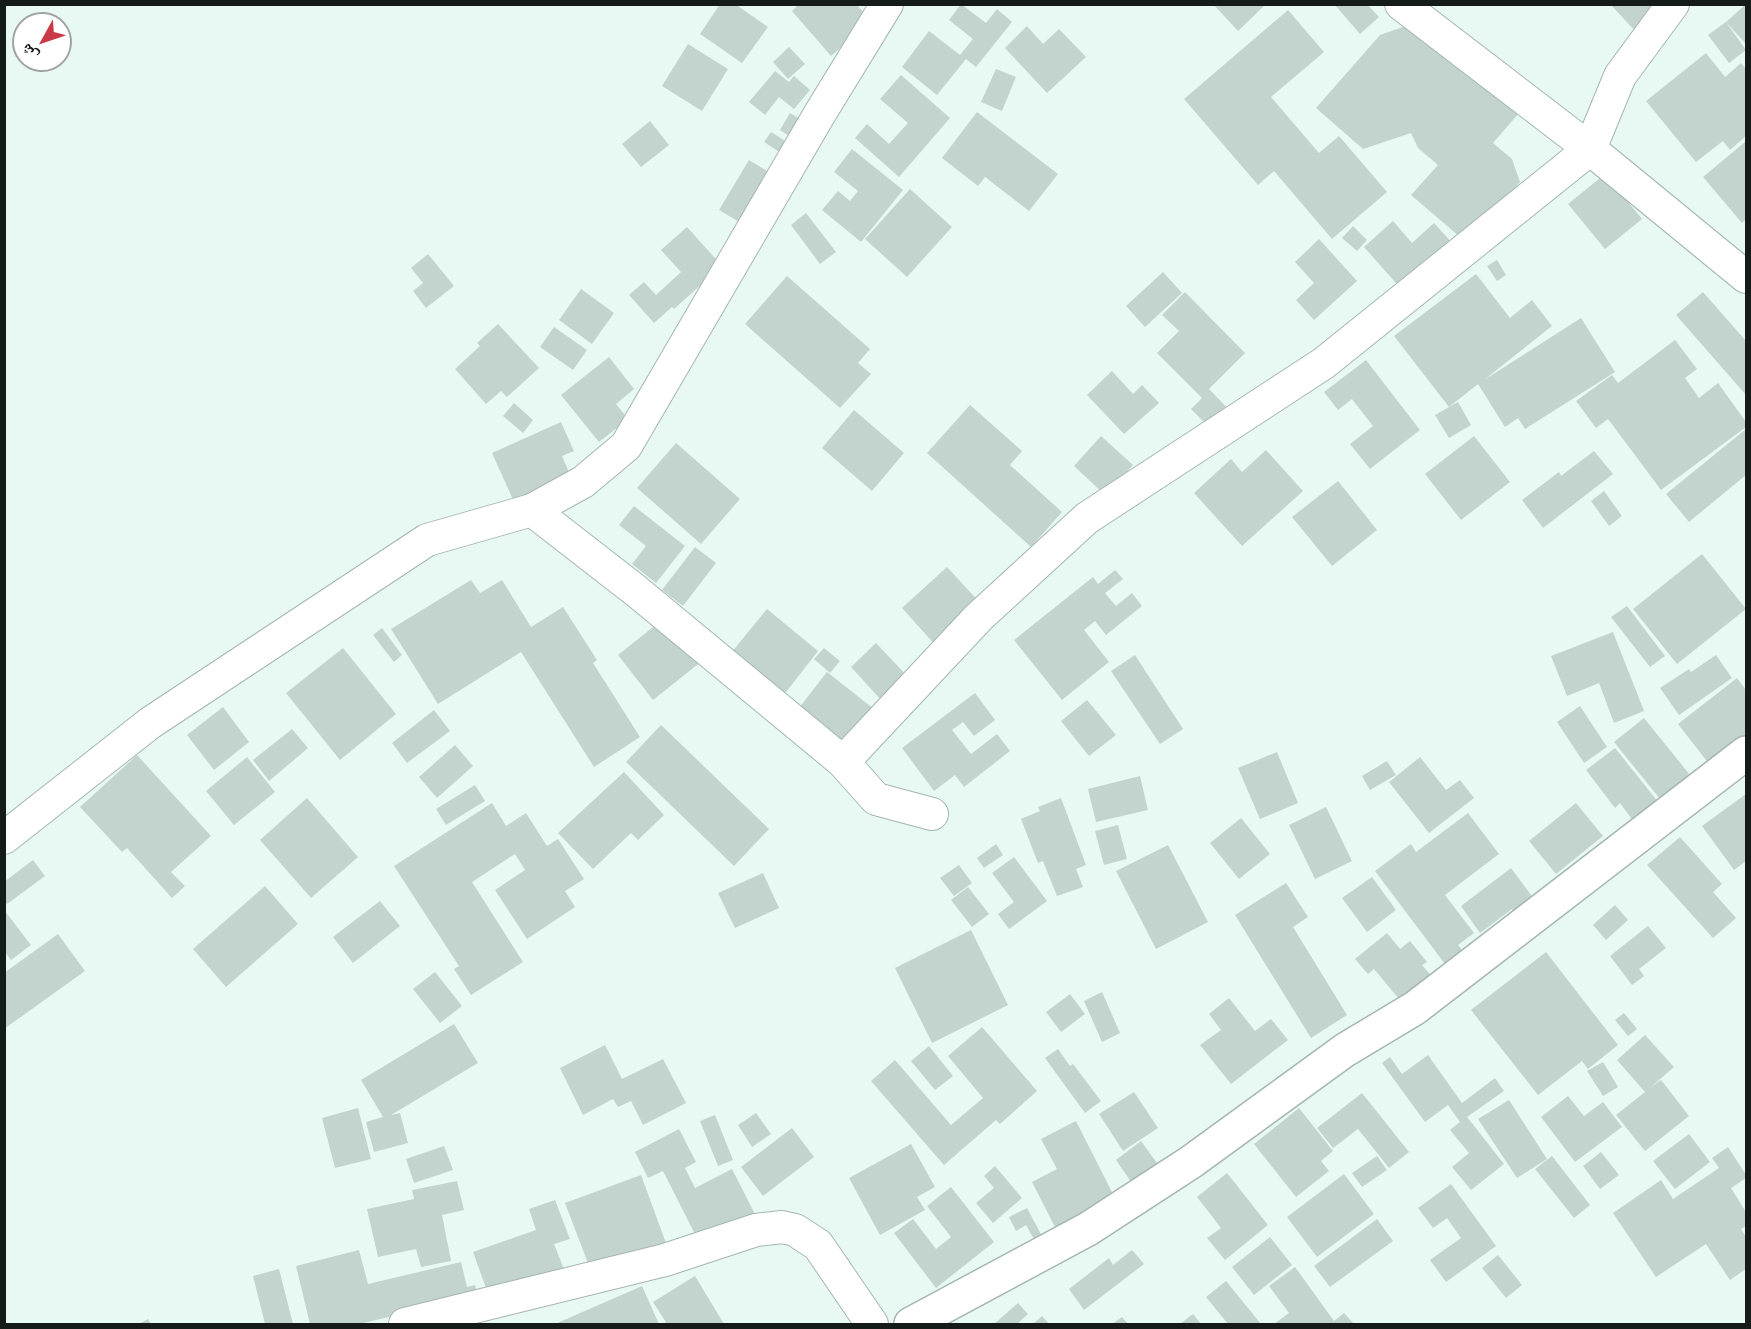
<!DOCTYPE html>
<meta charset="utf-8">
<style>
body{margin:0}
#map{position:relative;width:1751px;height:1329px;overflow:hidden;background:#e7f9f2;font-family:Arial,"Noto Naskh Arabic",sans-serif}
canvas{display:block}
.frame{position:absolute;inset:0;border:6px solid #141b18;pointer-events:none}
.north{position:absolute;left:12px;top:12px;width:60px;height:60px;box-sizing:border-box;background:#fff;border:2px solid #a1a4a3;border-radius:50%;rotate:230deg;font-size:16px;font-weight:700;line-height:24px;text-align:center;color:#141b18}
.north::after{content:'';display:block;margin:auto;width:21px;height:27px;background:#ca3a46;clip-path:polygon(50% 0,100% 100%,50% 72%,0 100%)}
</style>
<div id="map">
<canvas width="1751" height="1329"></canvas>
<div class="frame"></div>
<div class="north">ش</div>
</div>
<script>
const context = document.querySelector('canvas').getContext('2d');
context.lineJoin = 'round';
function fill(path, color) { context.fillStyle = color; context.fill(path, 'evenodd'); }
const shape = rows => new Path2D(rows.map(r => 'M' + r).join(''));
function stroke(path, color, width, dash) { context.strokeStyle = color; context.lineWidth = width; context.lineCap = dash ? 'butt' : 'round'; context.setLineDash(dash || []); context.stroke(path); }
fill(shape([
 [720,4,735,4,768,27,742,63,700,34],
 [799,4,856,4,871,21,831,56,792,11],
 [961,4,986,23,997,9,1012,22,976,67,966,59,937,95,902,67,929,31,960,55,973,39,949,20],
 [1213,4,1266,4,1238,31],
 [1334,4,1367,4,1379,17,1360,34],
 [1610,4,1665,4,1637,33],
 [1746,4,1746,44,1726,22],
 [1288,10,1324,52,1271,97,1319,153,1339,136,1387,192,1332,239,1274,171,1258,185,1184,99],
 [1420,21,1519,113,1493,143,1512,159,1520,182,1467,243,1411,195,1438,165,1418,148,1411,133,1363,149,1316,108,1380,35],
 [1726,22,1746,50,1729,63,1708,35],
 [1027,26,1043,44,1059,29,1086,57,1047,93,1005,48],
 [688,44,728,69,702,111,662,86],
 [789,47,805,64,788,79,773,62],
 [1706,53,1725,77,1741,63,1746,69,1746,136,1730,150,1723,141,1696,162,1646,101],
 [996,69,1016,77,1002,111,981,102],
 [775,71,789,82,794,76,810,90,794,109,779,97,765,115,749,102],
 [901,75,950,118,899,177,855,138,867,124,889,144,908,123,880,99],
 [977,112,1058,174,1029,211,985,177,978,186,942,158],
 [790,113,808,124,797,141,780,130],
 [650,121,669,145,641,167,622,144],
 [771,132,790,144,784,155,764,142],
 [1746,141,1746,219,1742,223,1703,177],
 [852,149,903,190,861,242,822,210,838,191,850,201,858,191,834,172],
 [749,160,772,174,741,223,719,210],
 [1605,174,1642,219,1605,249,1568,204],
 [910,189,952,227,907,277,865,239],
 [806,213,836,252,820,264,791,225],
 [1393,221,1412,243,1434,223,1454,245,1403,291,1364,247],
 [1353,226,1367,240,1357,251,1342,238],
 [687,227,722,266,674,309,672,307,654,323,629,295,644,282,656,295,681,272,661,250],
 [1319,239,1357,281,1314,320,1296,300,1314,283,1295,262],
 [428,254,454,286,426,308,413,291,423,283,411,268],
 [1497,260,1506,275,1497,281,1487,266],
 [1163,272,1182,293,1145,327,1126,306],
 [1476,274,1510,318,1532,300,1552,326,1484,380,1581,318,1615,372,1525,429,1518,418,1505,427,1478,384,1449,407,1394,336],
 [787,276,870,349,858,363,871,374,840,408,745,324],
 [581,289,614,313,592,344,559,320],
 [1185,292,1245,353,1209,389,1231,412,1212,430,1191,409,1202,398,1157,353,1179,331,1162,315],
 [1703,292,1746,341,1746,395,1676,315],
 [498,324,539,368,507,397,501,391,486,404,455,369,480,346,477,343],
 [554,327,587,350,573,370,540,347],
 [1675,340,1697,369,1685,378,1699,398,1718,383,1746,422,1746,427,1661,490,1608,419,1596,428,1576,401,1612,375,1618,383],
 [609,357,634,389,616,404,628,419,599,442,561,395],
 [1366,360,1420,430,1370,469,1350,444,1373,426,1352,399,1338,410,1324,392],
 [1112,371,1133,394,1142,385,1159,403,1124,434,1087,395],
 [1458,402,1471,425,1449,438,1435,415],
 [514,403,533,420,523,433,503,416],
 [970,405,1022,451,1010,465,1062,512,1031,547,927,453],
 [854,410,904,453,872,491,822,448],
 [561,422,574,451,562,456,572,479,515,504,492,453],
 [1746,429,1746,475,1689,522,1666,494],
 [1101,436,1133,465,1105,495,1074,466],
 [1474,436,1510,482,1461,520,1425,474],
 [676,443,740,499,701,544,637,488],
 [1266,450,1303,491,1242,546,1194,493,1231,459,1242,472],
 [1594,451,1613,474,1543,528,1522,500,1559,472,1561,476],
 [1338,481,1377,530,1332,566,1292,517],
 [1604,491,1622,516,1609,526,1591,501],
 [634,506,685,546,656,583,632,564,646,546,619,525],
 [695,547,716,563,683,606,662,590],
 [1702,554,1746,609,1677,664,1633,609],
 [947,567,983,606,937,647,902,608],
 [1115,570,1123,579,1105,593,1116,606,1132,593,1142,606,1106,635,1095,621,1084,630,1109,662,1062,700,1014,640,1093,577,1098,584],
 [471,580,480,593,502,580,531,627,563,607,597,660,593,663,640,737,594,767,521,652,438,704,391,629],
 [1627,606,1665,656,1650,667,1611,617],
 [767,609,818,651,783,696,731,653],
 [672,612,707,657,653,700,618,655],
 [382,628,402,655,394,662,373,635],
 [1613,632,1644,711,1614,723,1599,683,1567,696,1551,656],
 [876,643,908,677,882,701,851,667],
 [343,648,396,714,340,760,286,693],
 [824,648,840,661,830,673,814,659],
 [1135,655,1183,729,1160,744,1111,671],
 [1716,655,1732,678,1679,715,1660,688,1689,669,1691,672],
 [827,672,879,713,850,749,799,708],
 [1737,678,1746,690,1746,743,1713,769,1678,724],
 [975,693,995,720,974,736,963,722,952,730,971,754,997,734,1010,751,964,787,955,775,934,791,902,748],
 [1087,700,1116,735,1089,756,1061,721],
 [1580,706,1607,747,1584,763,1557,722],
 [223,707,249,742,214,770,187,735],
 [434,710,450,731,407,763,392,743],
 [1644,718,1694,780,1664,804,1614,742],
 [661,725,769,829,734,866,626,762],
 [292,729,308,748,269,781,253,760],
 [455,745,473,766,437,798,419,777],
 [1615,748,1659,803,1634,822,1620,803,1615,808,1586,770],
 [1277,752,1298,803,1260,819,1238,768],
 [137,755,211,836,171,872,185,886,172,898,127,848,122,852,80,807],
 [247,757,275,792,234,825,206,791],
 [1420,757,1446,790,1460,780,1474,798,1429,833,1389,782],
 [1387,761,1396,775,1370,790,1362,776],
 [624,772,664,815,638,840,631,833,593,869,558,833],
 [1140,776,1148,810,1096,822,1088,789],
 [475,785,485,801,446,825,436,809],
 [1746,794,1746,861,1734,870,1702,826],
 [307,798,358,857,311,898,260,840],
 [1061,798,1086,865,1076,869,1083,887,1057,896,1043,861,1038,863,1021,819,1040,811,1038,807],
 [492,803,506,826,526,813,547,846,558,839,584,879,565,891,575,907,527,939,495,890,525,870,515,854,472,882,523,962,471,995,454,969,459,966,394,866],
 [1576,803,1603,836,1556,874,1529,841],
 [1326,807,1352,861,1315,879,1289,825],
 [1468,813,1499,854,1445,895,1474,933,1458,945,1469,959,1451,972,1375,871,1411,844,1416,852],
 [1241,818,1270,854,1239,879,1210,843],
 [1118,825,1127,859,1104,865,1095,831],
 [1680,837,1722,884,1713,892,1736,918,1713,938,1647,865],
 [996,844,1003,855,984,868,977,858],
 [1168,845,1208,922,1156,949,1116,871],
 [1014,857,1047,901,1009,929,998,914,1014,902,992,873],
 [33,860,45,876,7,904,4,900,4,882],
 [959,865,972,883,954,896,940,878],
 [1511,868,1534,899,1515,914,1512,909,1480,933,1461,906],
 [763,873,779,908,735,928,718,893],
 [1372,877,1396,910,1367,932,1342,898],
 [1286,883,1308,917,1293,927,1347,1015,1311,1038,1235,915],
 [265,886,298,924,226,987,193,949],
 [968,887,989,914,972,927,951,900],
 [380,901,400,926,353,963,333,937],
 [1615,905,1628,920,1606,940,1593,925],
 [4,910,31,945,11,960,4,951],
 [1648,926,1666,948,1639,969,1644,976,1632,985,1610,956],
 [971,930,1008,1005,932,1043,895,968],
 [1387,933,1400,949,1410,941,1427,962,1422,965,1434,979,1404,1005,1374,969,1368,974,1355,959],
 [58,934,85,971,4,1029,4,973],
 [1546,952,1618,1045,1588,1069,1582,1061,1538,1095,1471,1010],
 [435,972,462,1006,440,1023,413,989],
 [1102,992,1120,1033,1102,1042,1084,1001],
 [1070,994,1085,1014,1061,1032,1046,1012],
 [1229,998,1255,1031,1271,1019,1288,1040,1231,1084,1200,1045,1221,1030,1209,1014],
 [1624,1013,1637,1029,1628,1036,1615,1020],
 [454,1024,478,1063,391,1115,400,1113,408,1143,374,1152,366,1122,383,1117,361,1080],
 [982,1027,1037,1091,1000,1124,996,1120,944,1165,871,1081,895,1060,951,1125,983,1098,948,1056],
 [1645,1035,1674,1067,1651,1087,1661,1080,1689,1116,1645,1151,1616,1115,1645,1092,1617,1060],
 [605,1045,622,1079,663,1059,686,1103,643,1125,631,1101,618,1107,613,1099,583,1115,560,1068],
 [929,1046,953,1076,935,1090,911,1061],
 [1058,1049,1070,1066,1073,1064,1101,1101,1085,1113,1045,1058],
 [1428,1055,1462,1103,1495,1078,1504,1091,1467,1117,1504,1164,1471,1190,1452,1167,1469,1153,1450,1130,1460,1122,1448,1105,1425,1122,1382,1063,1390,1057,1402,1074],
 [1603,1062,1618,1087,1603,1096,1587,1071],
 [1134,1092,1158,1128,1123,1151,1099,1114],
 [1362,1093,1409,1152,1389,1168,1358,1129,1333,1148,1317,1128],
 [1568,1096,1584,1116,1603,1102,1622,1127,1575,1162,1541,1117],
 [1509,1100,1547,1159,1517,1178,1478,1119],
 [358,1108,371,1159,335,1168,322,1118],
 [1299,1108,1333,1151,1321,1161,1329,1171,1296,1197,1254,1144],
 [756,1113,771,1134,752,1147,738,1125],
 [715,1115,733,1160,718,1166,700,1121],
 [1076,1121,1117,1202,1058,1233,1032,1182,1057,1169,1041,1139],
 [792,1128,814,1157,763,1196,741,1167],
 [679,1129,696,1162,685,1168,695,1188,732,1169,756,1216,700,1244,663,1171,648,1178,635,1152],
 [1689,1134,1710,1162,1675,1189,1653,1161],
 [1141,1141,1162,1170,1136,1189,1116,1160],
 [911,1144,935,1187,917,1197,925,1210,880,1235,849,1178],
 [444,1146,453,1170,414,1183,406,1159],
 [1728,1147,1746,1175,1746,1178,1731,1188,1746,1212,1746,1226,1741,1229,1746,1237,1746,1269,1730,1280,1706,1244,1656,1277,1613,1213,1661,1180,1673,1199,1719,1168,1712,1158],
 [1601,1152,1619,1175,1600,1189,1583,1166],
 [1377,1156,1387,1170,1362,1187,1352,1173],
 [1552,1156,1590,1205,1574,1218,1535,1169],
 [995,1166,1022,1198,993,1223,976,1203,994,1188,984,1176],
 [1227,1173,1268,1225,1225,1260,1207,1238,1221,1228,1197,1197],
 [1344,1174,1374,1214,1317,1257,1287,1217],
 [641,1175,666,1243,591,1271,565,1203],
 [457,1181,464,1210,442,1215,451,1261,421,1267,416,1249,378,1257,367,1209,414,1199,412,1190],
 [1451,1184,1496,1246,1446,1282,1430,1260,1461,1238,1447,1218,1433,1228,1418,1208],
 [951,1187,994,1242,936,1288,894,1233,913,1219,936,1249,951,1237,927,1206],
 [555,1200,570,1239,554,1244,565,1272,490,1299,473,1252,536,1230,529,1209],
 [1027,1208,1043,1238,1035,1241,1026,1225,1016,1231,1009,1217],
 [1377,1219,1393,1241,1330,1287,1314,1266],
 [1270,1237,1292,1265,1254,1295,1232,1267],
 [359,1250,368,1284,461,1262,467,1287,475,1285,478,1296,359,1324,310,1324,296,1266],
 [1132,1250,1144,1264,1084,1310,1069,1289,1109,1258,1113,1265],
 [1498,1255,1522,1285,1506,1298,1482,1268],
 [1295,1267,1334,1321,1344,1313,1354,1324,1274,1324,1289,1313,1269,1286],
 [279,1269,293,1324,265,1324,253,1276],
 [695,1276,724,1324,667,1324,653,1302],
 [1226,1281,1261,1324,1228,1324,1206,1297],
 [642,1286,659,1324,555,1324],
 [1018,1303,1028,1314,1017,1324,994,1324],
 [1193,1314,1201,1324,1180,1324],
 [1042,1316,1049,1324,1033,1324],
 [1122,1317,1128,1324,1112,1324],
 [148,1319,151,1324,139,1324]
]), '#c2d4cd');
const minor = shape([
 [1401,4,1590,149,1746,277],
 [532,510,635,590,843,762,876,799,932,814],
 [843,762,979,617,1087,518,1324,363,1590,149,1620,76,1673,4],
 [4,838,150,723,427,540,532,510,583,482,626,446,819,115,887,4],
 [405,1324,665,1260,756,1230,782,1227,795,1230,818,1245,872,1324]
]);
const tertiary = shape([
 [911,1324,1088,1229,1191,1162,1345,1050,1415,1008,1746,753]
]);
stroke(minor, '#a5b6af', 34);
stroke(tertiary, '#a5b6af', 36);
stroke(minor, '#fff', 32);
stroke(tertiary, '#fff', 33);
</script>
